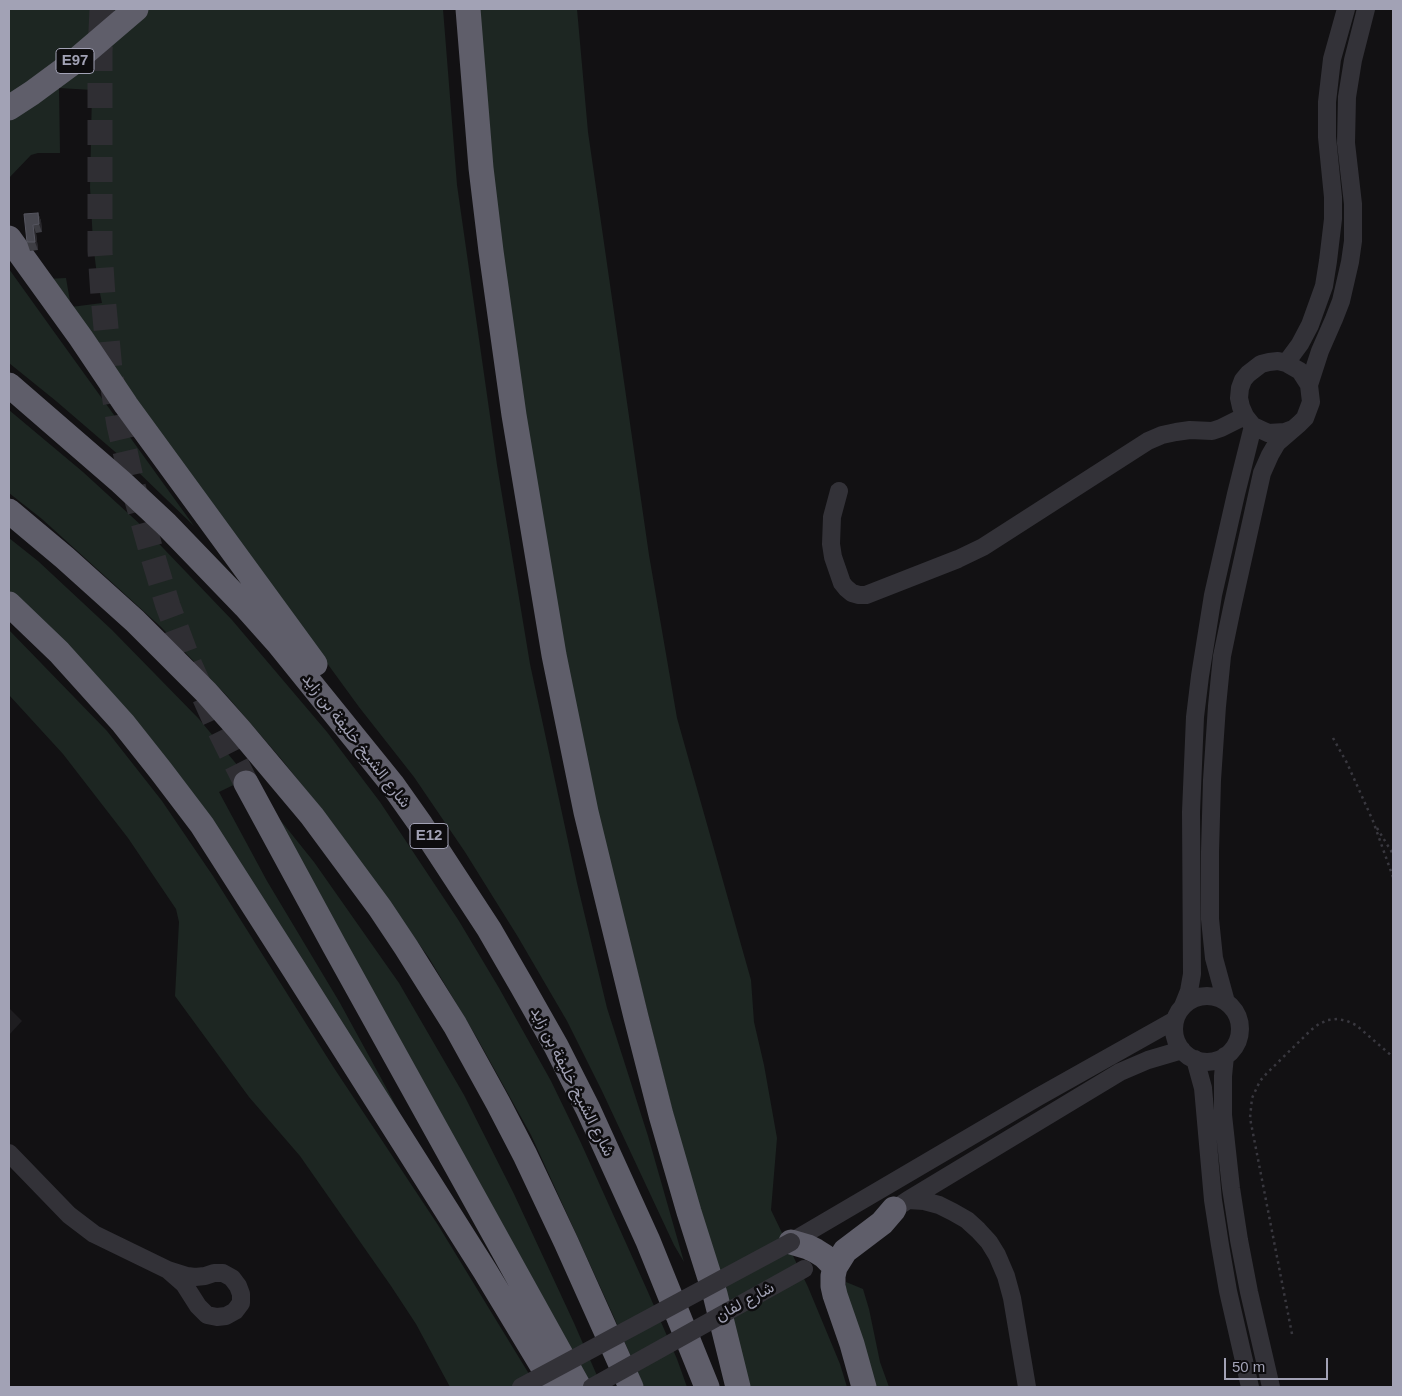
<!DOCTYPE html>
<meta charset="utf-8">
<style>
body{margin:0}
#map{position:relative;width:1402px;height:1396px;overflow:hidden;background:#121113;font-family:Helvetica,sans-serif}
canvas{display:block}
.frame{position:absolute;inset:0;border:10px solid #a2a2b5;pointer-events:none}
.scale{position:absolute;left:1224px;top:1358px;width:104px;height:22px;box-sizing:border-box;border:2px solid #a2a2b5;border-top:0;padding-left:6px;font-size:15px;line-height:18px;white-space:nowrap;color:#a2a2b5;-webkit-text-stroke:4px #0d0c0e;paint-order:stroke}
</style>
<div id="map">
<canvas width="1402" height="1396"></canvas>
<div class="frame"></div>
<div class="scale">50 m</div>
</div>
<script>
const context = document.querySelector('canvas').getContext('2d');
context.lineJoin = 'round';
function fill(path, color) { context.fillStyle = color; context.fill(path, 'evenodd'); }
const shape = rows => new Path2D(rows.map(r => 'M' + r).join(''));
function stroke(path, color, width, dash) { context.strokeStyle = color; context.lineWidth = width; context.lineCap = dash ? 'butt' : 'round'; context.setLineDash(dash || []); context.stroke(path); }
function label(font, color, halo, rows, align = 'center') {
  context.font = font + ' Helvetica,Vazirmatn,sans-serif'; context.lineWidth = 5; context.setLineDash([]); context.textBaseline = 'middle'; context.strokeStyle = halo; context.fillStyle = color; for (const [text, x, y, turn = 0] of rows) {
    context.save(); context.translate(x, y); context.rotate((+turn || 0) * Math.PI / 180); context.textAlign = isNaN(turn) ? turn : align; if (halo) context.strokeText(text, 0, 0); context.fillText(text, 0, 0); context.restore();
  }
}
fill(shape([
 [9,1008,22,1021,9,1035]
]), '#1e1d20');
fill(shape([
 [9,9,443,9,457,185,497,465,530,664,577,883,607,1008,648,1136,684,1262,674,1245,602,1091,567,1021,518,937,465,852,414,777,359,707,47,279,66,278,71,307,102,303,98,284,93,243,90,187,92,90,59,88,60,153,38,153,31,155,9,178],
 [477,9,577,9,588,132,649,555,677,718,751,980,754,1022,764,1065,777,1138,771,1210,808,1287,840,1364,847,1387,744,1387,729,1335,579,741,508,319],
 [9,269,52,329,194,526,135,469,56,401,9,363],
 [9,410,83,472,142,526,232,620,327,732,380,802,459,921,499,988,551,1081,581,1143,648,1292,677,1359,687,1387,644,1387,613,1315,531,1135,477,1038,429,958,331,821,282,760,227,696,161,627,42,519,9,493],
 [9,538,38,561,112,630,199,719,248,778,219,792,267,881,340,1003,387,1089,416,1144,325,1003,9,592],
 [9,630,107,731,162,801,213,876,334,1068,438,1225,537,1387,450,1387,416,1324,391,1286,300,1156,249,1097,175,996,179,922,176,909,128,838,63,754,9,695],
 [253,786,314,862,399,983,464,1095,514,1194,574,1323,602,1387,589,1387],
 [846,1282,863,1289,869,1309,880,1362,889,1387,875,1387,846,1292]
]), '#1d2622');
stroke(shape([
 [102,9,100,52,100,251,103,296,110,370,119,425,133,486,150,547,168,606,190,665,216,723,246,783]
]), '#2f2e33', 25, [25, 12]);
stroke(shape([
 [1333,738,1347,763,1373,821,1393,877],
 [1377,828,1393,854],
 [1292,1334,1250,1118,1252,1098,1260,1081,1267,1073,1311,1030,1319,1024,1328,1020,1338,1019,1347,1021,1356,1025,1393,1057]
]), '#39383f', 2.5, [2.5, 4]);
stroke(shape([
 [1286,363,1300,344,1310,325,1324,286,1328,261,1333,219,1333,197,1327,137,1327,102,1332,59,1346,9],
 [1309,385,1320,351,1334,319,1341,301,1350,262,1353,241,1353,204,1346,143,1347,97,1353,60,1366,9],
 [839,491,832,517,831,544,833,557,842,583,846,588,852,593,859,595,866,595,958,559,983,547,1148,441,1162,435,1176,432,1190,430,1212,431,1221,428,1245,416],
 '1174 1029a33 33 0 1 1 66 0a33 33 0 1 1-66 0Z',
 [1226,1002,1214,958,1210,919,1210,852,1212,780,1217,706,1222,656,1232,608,1262,473,1270,455,1277,443,1299,424,1305,418,1311,402,1309,385,1300,371,1286,363,1278,361,1269,362,1261,364,1248,374,1243,380,1240,388,1239,398,1241,407,1245,416,1253,426,1268,433,1285,432,1293,429],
 [1183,1006,1189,991,1192,974,1191,812,1195,717,1200,676,1213,595,1236,494,1253,426],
 [1225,1056,1223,1076,1223,1115,1231,1188,1239,1240,1249,1292,1271,1387],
 [1195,1059,1203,1088,1213,1200,1220,1245,1228,1291,1250,1387],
 [9,1153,69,1215,94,1234,168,1270,187,1276,195,1277,205,1276,214,1273,223,1273,232,1278,238,1286,241,1294,241,1303,235,1311,226,1316,217,1317,207,1315,198,1306,184,1284,168,1270],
 [908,1200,924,1201,939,1205,953,1212,967,1220,978,1230,989,1242,997,1255,1006,1276,1012,1298,1027,1387],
 [884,1216,908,1200,1120,1072,1148,1060,1182,1050],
 [791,1242,1038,1097,1175,1020]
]), '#333238', 18);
stroke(shape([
 [468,9,481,168,491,251,514,415,554,655,586,812,636,1017,661,1115,689,1212,715,1294,738,1387],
 [9,238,81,338,126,405,315,664],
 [9,385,121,482,166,524,245,606,278,643,392,784,421,825,489,929,522,986,556,1046,588,1109,648,1241,707,1387],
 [9,511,65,558,135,621,206,692,239,729,312,816,380,908,406,947,455,1025,498,1103,525,1155,566,1242,631,1387],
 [9,604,59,652,123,723,161,771,202,825,294,969,485,1271,555,1387],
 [246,783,335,947,579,1387],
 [791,1242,808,1247,816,1251,824,1256,835,1267],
 [864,1387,852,1344,835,1295,833,1286,833,1276,835,1267,845,1251,882,1223,894,1209]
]), '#5f5e6a', 25);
stroke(shape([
 [521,1387,791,1242],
 [592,1387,804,1269]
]), '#333238', 18);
stroke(shape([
 [9,108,32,93,74,62,136,9]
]), '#5f5e6a', 25);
fill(shape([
 [38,213,41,221,42,232,36,233,38,250,30,251,27,242]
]), '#3e3e44');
fill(shape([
 [38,213,41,221,42,232,39,224],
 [33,225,36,233,38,250,35,242]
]), '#28272b');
const building = shape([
 [38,213,39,224,33,225,35,242,27,242,24,214,38,213]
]);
fill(building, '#484850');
stroke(building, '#565660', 1);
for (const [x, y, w] of [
 [75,61,38],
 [429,836,38]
]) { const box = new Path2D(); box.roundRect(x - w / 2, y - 12.5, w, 25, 4); context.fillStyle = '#0d0c0e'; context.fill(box); stroke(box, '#a2a2b5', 1); }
label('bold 15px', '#a2a2b5', null, [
 ["E97",75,61],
 ["E12",429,836]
]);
label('16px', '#a2a2b5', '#0d0c0e', [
 ["شارع الشيخ خليفة بن زايد",356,741,52],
 ["شارع الشيخ خليفة بن زايد",572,1082,63],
 ["شارع لفان",745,1302,-29]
]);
</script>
